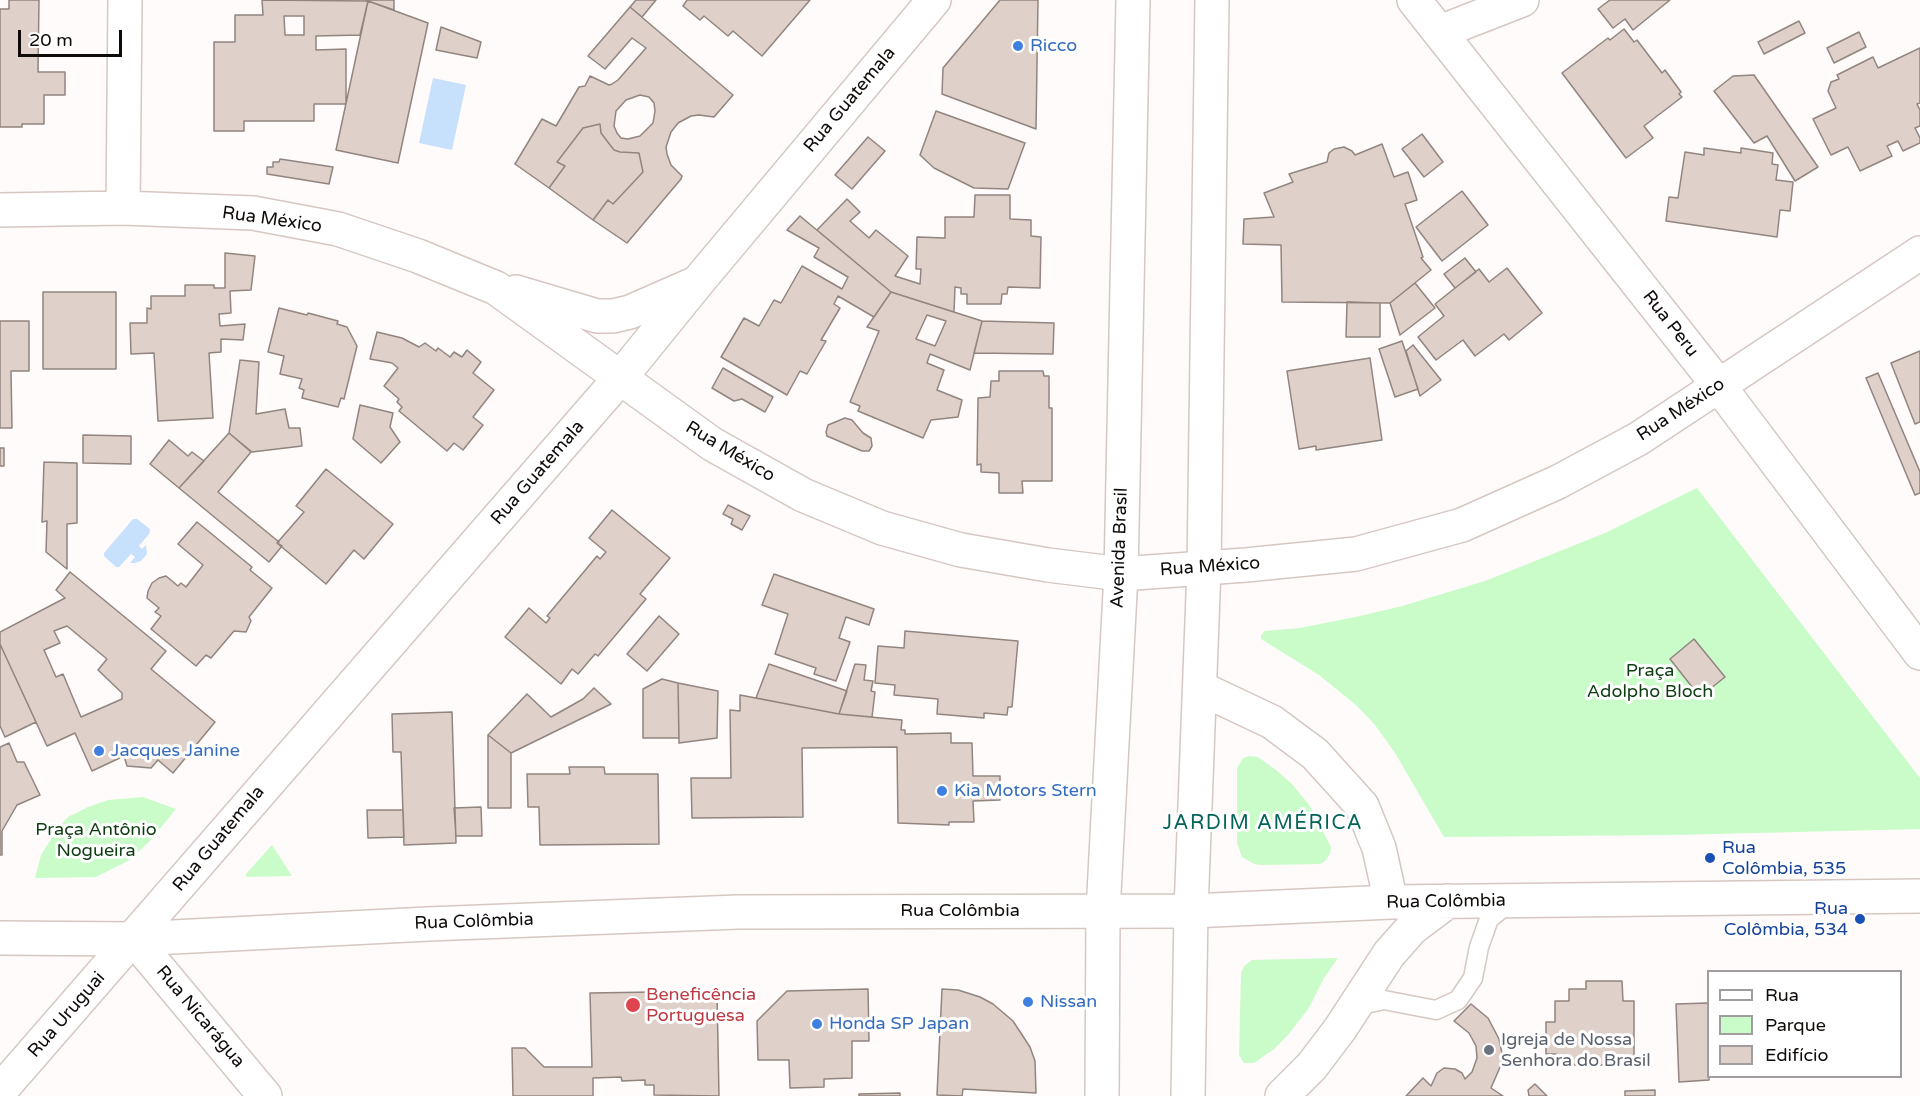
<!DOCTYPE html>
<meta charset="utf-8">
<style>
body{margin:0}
#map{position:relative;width:1920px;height:1096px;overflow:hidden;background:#fefbfa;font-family:"Varela Round",sans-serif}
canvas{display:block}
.legend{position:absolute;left:1707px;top:970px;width:195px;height:108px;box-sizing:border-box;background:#fff;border:2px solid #9f9d9d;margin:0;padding:8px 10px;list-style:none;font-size:18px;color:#0f0b09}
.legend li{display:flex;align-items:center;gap:12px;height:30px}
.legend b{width:30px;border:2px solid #9f9d9d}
.scale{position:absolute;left:18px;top:30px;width:104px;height:27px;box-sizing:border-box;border:3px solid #0f0b09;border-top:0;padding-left:8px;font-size:18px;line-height:21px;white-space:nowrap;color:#0f0b09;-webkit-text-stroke:4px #fff;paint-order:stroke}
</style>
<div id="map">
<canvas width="1920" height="1096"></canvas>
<ul class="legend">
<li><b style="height:8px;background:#fff"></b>Rua</li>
<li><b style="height:16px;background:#cafcc9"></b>Parque</li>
<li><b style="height:16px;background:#dfd0ca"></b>Edifício</li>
</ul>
<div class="scale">20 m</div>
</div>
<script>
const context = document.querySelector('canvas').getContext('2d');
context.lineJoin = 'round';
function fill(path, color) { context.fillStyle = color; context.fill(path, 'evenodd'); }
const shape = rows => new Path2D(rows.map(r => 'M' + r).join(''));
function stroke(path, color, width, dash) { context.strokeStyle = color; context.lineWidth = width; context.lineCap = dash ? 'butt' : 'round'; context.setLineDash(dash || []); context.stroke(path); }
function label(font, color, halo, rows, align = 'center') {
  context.font = font + ' "Varela Round",sans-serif'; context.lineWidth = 6; context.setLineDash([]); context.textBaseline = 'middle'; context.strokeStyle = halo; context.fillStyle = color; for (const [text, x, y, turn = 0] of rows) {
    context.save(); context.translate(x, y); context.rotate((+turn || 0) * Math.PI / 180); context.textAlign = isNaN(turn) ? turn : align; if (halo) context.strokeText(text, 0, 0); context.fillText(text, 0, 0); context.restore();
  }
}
fill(shape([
 [1697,488,1920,778,1920,829,1674,835,1444,837,1395,753,1375,725,1357,706,1319,675,1261,639,1261,635,1265,631,1300,628,1360,616,1402,606,1485,581,1605,533],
 [1250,756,1258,757,1276,770,1292,784,1310,806,1331,847,1330,854,1325,861,1320,864,1261,865,1254,864,1242,857,1237,843,1237,768,1243,758],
 [143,797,176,809,150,841,128,861,96,877,35,878,41,855,57,830,68,817,88,807,108,800],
 [272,845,292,876,246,877,246,874],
 [1338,958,1324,978,1309,1008,1288,1035,1274,1049,1254,1063,1244,1063,1239,1055,1241,973,1244,966,1252,960]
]), '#cafcc9');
fill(shape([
 [433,78,466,85,452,150,419,143],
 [133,519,137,519,150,529,149,534,139,546,142,549,146,545,147,554,141,561,135,563,130,563,135,557,131,554,119,567,116,567,104,556,104,553]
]), '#c7e0fc');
const building = shape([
 [9,0,39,0,38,72,65,72,65,95,44,95,44,124,22,124,22,127,0,127,0,9,9,9,9,0],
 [262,0,368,1,360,35,316,36,316,50,346,49,346,104,314,104,314,121,244,121,244,131,214,131,214,42,235,42,235,15,263,15,262,0],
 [284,16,304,16,304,35,285,35,284,16],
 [366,0,394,0,394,10,368,1,366,0],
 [636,0,656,0,642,17,630,7,636,0],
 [687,0,810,0,762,56,733,31,728,36,704,16,700,20,683,6,687,0],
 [1000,0,1038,0,1036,129,942,94,943,68,1000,0],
 [1610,0,1670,0,1633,30,1625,19,1613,28,1598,9,1610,0],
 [368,1,428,23,398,163,336,150,368,1],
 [630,7,733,95,714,117,699,115,691,116,678,123,671,132,666,147,667,154,671,165,682,176,681,179,627,243,593,220,608,200,613,204,643,172,639,153,620,152,614,150,601,133,600,124,583,128,557,162,565,166,549,188,515,164,542,119,556,126,579,87,585,86,590,76,609,85,612,84,618,80,646,48,632,38,605,69,588,56,630,7],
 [640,95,649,97,654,103,655,111,653,123,640,136,628,139,621,138,617,133,614,126,616,111,626,100,640,95],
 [1799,21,1805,33,1764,54,1758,42,1799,21],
 [441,27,481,42,477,58,436,50,441,27],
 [1624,29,1634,42,1637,40,1662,73,1665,70,1681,92,1679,94,1682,97,1644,126,1653,138,1626,158,1562,73,1608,38,1610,40,1624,29],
 [1859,32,1866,47,1834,63,1827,48,1859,32],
 [1920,48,1920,103,1917,104,1920,110,1920,126,1915,128,1920,138,1920,143,1903,151,1898,141,1887,146,1892,156,1860,171,1848,147,1831,155,1813,119,1836,108,1828,91,1831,82,1839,79,1837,75,1873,57,1878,68,1920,48],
 [1754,75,1818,167,1795,181,1767,136,1754,143,1714,91,1733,76,1754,75],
 [936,111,1025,143,1008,189,974,188,934,168,920,155,936,111],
 [600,124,601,133,614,150,620,152,639,153,643,172,613,204,608,200,593,220,549,188,565,166,557,162,583,128,600,124],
 [1422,134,1443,162,1424,177,1402,149,1422,134],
 [868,137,885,151,852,189,835,175,868,137],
 [1382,144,1394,177,1408,172,1417,200,1405,204,1423,257,1421,258,1431,270,1390,303,1282,302,1281,245,1243,244,1244,219,1274,217,1264,193,1293,182,1289,174,1327,162,1329,153,1334,149,1344,147,1352,151,1355,155,1382,144],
 [1704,148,1741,153,1741,148,1773,153,1772,164,1778,165,1776,180,1793,182,1790,211,1780,210,1777,237,1666,221,1669,197,1678,198,1685,152,1704,155,1704,148],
 [280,159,333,167,329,184,267,174,267,167,273,167,273,162,279,162,280,159],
 [1462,191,1488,225,1442,261,1416,227,1462,191],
 [975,195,1010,195,1010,219,1031,220,1031,236,1041,237,1040,288,1008,287,1007,294,1002,294,1001,304,967,304,967,294,961,294,961,288,955,287,954,312,891,292,817,230,847,199,860,212,850,221,869,238,876,230,908,256,895,276,920,284,921,269,916,269,917,237,945,238,945,217,974,217,975,195],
 [800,216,891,292,874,317,838,296,834,304,840,308,821,340,826,341,807,374,800,371,787,395,721,357,744,318,759,326,774,300,781,303,802,266,842,289,848,277,814,257,819,248,787,230,800,216],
 [225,253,255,256,251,290,230,291,231,313,219,314,220,326,245,324,243,340,221,339,221,352,209,353,213,418,158,421,154,353,131,354,130,323,147,323,147,308,151,309,151,296,185,296,185,285,214,285,214,288,225,288,225,253],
 [1465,258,1476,272,1455,288,1444,274,1465,258],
 [1507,268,1542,313,1509,340,1504,334,1475,356,1463,340,1436,360,1418,337,1444,316,1435,304,1479,269,1489,282,1507,268],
 [1415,283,1435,308,1400,335,1390,303,1415,283],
 [43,292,116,292,116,369,43,369,43,292],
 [891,292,982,321,970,370,930,354,927,363,944,370,937,390,962,400,958,417,931,420,923,438,858,411,860,406,850,402,879,331,867,327,891,292],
 [927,315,946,321,935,346,916,339,927,315],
 [1347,302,1380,303,1380,337,1346,337,1347,302],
 [279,308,307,315,308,313,338,321,337,324,347,327,357,346,344,399,341,398,338,407,302,398,304,390,299,388,302,379,280,374,284,356,268,352,279,308],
 [0,321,29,321,29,371,11,371,12,428,0,428,0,321],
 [982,321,1054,323,1053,354,974,353,982,321],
 [377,332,402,338,419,347,425,343,436,351,438,348,450,357,454,352,462,357,467,350,481,362,473,373,494,390,473,417,483,425,463,450,454,443,447,451,399,411,402,407,397,402,399,399,384,386,398,368,392,363,370,359,377,332],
 [1402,341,1418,389,1395,397,1379,349,1402,341],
 [1413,345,1441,380,1420,396,1406,351,1413,345],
 [1920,351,1920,422,1915,424,1891,363,1920,351],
 [1370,358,1382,440,1316,450,1316,446,1299,449,1287,371,1370,358],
 [240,360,259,362,256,414,285,409,289,428,300,428,302,446,252,452,229,433,240,360],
 [723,368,773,397,765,412,742,399,734,401,712,388,723,368],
 [999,371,1043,371,1044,376,1049,376,1049,408,1052,408,1052,481,1022,481,1023,493,999,493,999,473,981,472,981,464,977,465,978,398,990,397,991,381,999,381,999,371],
 [1878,373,1920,472,1920,493,1915,495,1866,378,1878,373],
 [360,405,393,413,390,427,400,442,381,463,353,439,360,405],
 [845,418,852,420,863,433,871,438,872,446,869,451,862,451,827,436,826,432,828,425,845,418],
 [229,433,251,452,218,492,279,542,277,543,282,546,269,562,179,488,229,433],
 [83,435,131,436,131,464,83,463,83,435],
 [169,440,188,456,192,452,204,461,179,488,150,464,169,440],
 [0,448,4,448,4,466,0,466,0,448],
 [44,462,77,463,77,523,67,524,67,569,46,552,47,521,42,522,44,462],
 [326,469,393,524,364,559,354,550,326,584,277,543,304,512,296,506,326,469],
 [728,505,750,516,742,530,731,524,733,519,723,514,728,505],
 [612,510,670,558,640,594,646,599,598,656,595,654,578,674,572,669,561,684,505,637,529,608,546,623,550,618,547,616,597,556,600,559,606,552,589,538,612,510],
 [197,522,252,567,250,570,272,588,249,617,251,621,246,632,234,631,211,658,206,655,196,666,151,629,161,616,155,612,159,608,147,598,148,591,152,583,159,578,166,576,178,586,181,583,186,587,203,565,178,544,197,522],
 [70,572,166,651,151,669,215,722,173,773,158,760,151,768,127,766,124,756,92,771,75,733,47,746,0,644,0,632,65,598,56,590,70,572],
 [67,626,107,659,98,670,122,693,122,699,81,717,63,674,56,677,44,650,60,643,54,631,67,626],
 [774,574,874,609,869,625,846,617,839,638,850,642,836,681,814,674,816,668,775,654,788,614,762,605,774,574],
 [659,616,679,634,647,671,627,654,659,616],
 [905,631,1018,641,1012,707,1008,707,1007,715,984,713,984,718,937,714,938,699,894,695,895,685,875,683,878,646,904,648,905,631],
 [1694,639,1725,677,1700,697,1670,659,1694,639],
 [0,644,36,722,5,737,0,726,0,644],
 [769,664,847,691,839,714,756,698,769,664],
 [855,664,866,665,864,680,873,681,871,691,875,692,872,717,839,714,855,664],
 [662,679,678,683,679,738,643,738,643,689,662,679],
 [678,683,718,691,717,738,679,743,678,683],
 [594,688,611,704,511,753,488,735,527,694,551,717,583,699,594,688],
 [740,695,839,714,902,720,901,730,905,730,905,734,951,733,951,743,972,743,973,776,1000,776,1000,800,973,801,974,822,949,822,949,825,898,823,897,747,802,748,803,817,692,818,691,778,731,778,730,710,740,711,740,695],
 [452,712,456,843,404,845,401,752,393,752,392,714,452,712],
 [488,735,511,753,511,808,488,808,488,735],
 [9,743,17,762,24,762,40,795,17,805,2,831,2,855,0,855,0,747,9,743],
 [569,767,604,767,605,774,658,774,659,844,540,845,539,807,528,807,527,774,570,774,569,767],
 [481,807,482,836,456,836,454,808,481,807],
 [367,810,403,810,404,837,368,838,367,810],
 [1586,981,1622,981,1623,1001,1634,1001,1634,1065,1556,1065,1556,1054,1546,1054,1546,1022,1555,1022,1555,1001,1569,1001,1569,989,1586,989,1586,981],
 [868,989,869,1041,852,1041,852,1078,824,1079,824,1087,790,1088,789,1060,758,1060,757,1021,787,991,868,989],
 [942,989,958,990,980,997,993,1004,1013,1021,1030,1047,1035,1061,1036,1093,963,1089,962,1096,937,1095,942,989],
 [717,991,719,1096,654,1095,654,1085,645,1085,645,1080,622,1081,621,1077,593,1078,593,1096,513,1096,512,1048,525,1048,544,1067,592,1067,590,993,717,991],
 [1708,1003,1709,1080,1679,1082,1676,1004,1708,1003],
 [1471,1004,1488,1018,1499,1039,1502,1053,1501,1065,1491,1088,1503,1096,1406,1096,1423,1078,1431,1086,1437,1073,1444,1068,1455,1069,1462,1073,1465,1079,1472,1072,1477,1058,1476,1046,1469,1033,1454,1021,1471,1004],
 [1535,1084,1547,1096,1529,1096,1528,1090,1535,1084],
 [1655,1090,1655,1096,1625,1096,1625,1091,1655,1090],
 [900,1093,900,1096,859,1096,859,1094,900,1093]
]);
fill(building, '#dfd0ca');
stroke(building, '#92847f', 1.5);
const service = shape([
 [1356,1006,1384,1000,1436,1010,1458,1000,1473,978,1479,947,1489,919,1510,902]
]);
const minor = shape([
 [1414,0,1719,386,1920,653],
 [1440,32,1522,0],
 [123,208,125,0],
 [0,210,123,208,253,213,338,229,418,256,496,288,712,444,803,495,882,528,961,550,1048,565,1121,574,1246,565,1356,554,1462,525,1558,482,1638,439,1920,253],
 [516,292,597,316,613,316,630,312,694,284],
 [134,939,265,1096],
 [0,1091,620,378,697,283,934,0]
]);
const secondary = shape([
 [1200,688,1272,722,1315,754,1362,806,1379,848,1391,902],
 [0,938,134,939,428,924,738,912,1191,911,1391,902,1920,896],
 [1282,1096,1312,1066,1340,1029,1389,954,1412,928,1448,901]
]);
const primary = shape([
 [1102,1096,1103,912,1121,574,1133,0],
 [1188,1096,1191,911,1204,568,1212,0]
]);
stroke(service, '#d6c7c2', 21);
stroke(minor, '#d6c7c2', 36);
stroke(secondary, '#d6c7c2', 36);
stroke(primary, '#d6c7c2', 36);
stroke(service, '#fff', 18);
stroke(minor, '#fff', 33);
stroke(secondary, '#fff', 33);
stroke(primary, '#fff', 33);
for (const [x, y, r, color] of [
 [1018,46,6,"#3f7fe0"],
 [99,751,6,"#3f7fe0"],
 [942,791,6,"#3f7fe0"],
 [1710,858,6,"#1a4fb4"],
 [1860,919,6,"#1a4fb4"],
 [1028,1002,6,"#3f7fe0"],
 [633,1005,8,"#e0444e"],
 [817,1024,6,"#3f7fe0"],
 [1489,1050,6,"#6b7280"]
]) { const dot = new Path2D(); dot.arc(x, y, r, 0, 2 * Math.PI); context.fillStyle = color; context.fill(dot); stroke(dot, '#fff', 2); }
label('18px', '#366cbe', '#fff', [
 ["Ricco",1030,46],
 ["Jacques Janine",111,751],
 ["Kia Motors Stern",954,791],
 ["Nissan",1040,1002],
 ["Honda SP Japan",829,1024]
], 'left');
label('18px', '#0f0b09', '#fff', [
 ["Rua Guatemala",850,100,-50],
 ["Rua México",272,220,8],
 ["Rua Peru",1670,324,52],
 ["Rua México",1681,410,-33],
 ["Rua México",730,452,31],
 ["Rua Guatemala",538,473,-49],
 ["Avenida Brasil",1120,548,-88],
 ["Rua México",1210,567,-4],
 ["Rua Guatemala",219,839,-50],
 ["Rua Colômbia",1446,902,-1],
 ["Rua Colômbia",960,911],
 ["Rua Colômbia",474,922,-2],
 ["Rua Uruguai",67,1015,-49],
 ["Rua Nicarágua",200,1017,50]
]);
label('18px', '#0d3d11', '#fff', [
 ["Praça",1650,671],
 ["Adolpho Bloch",1650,692],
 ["Praça Antônio",96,830],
 ["Nogueira",96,851]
]);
label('18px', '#164399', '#fff', [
 ["Rua",1722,848],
 ["Colômbia, 535",1722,869],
 ["Rua",1848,909,"right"],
 ["Colômbia, 534",1848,930,"right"]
], 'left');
label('18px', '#be3a42', '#fff', [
 ["Beneficência",646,995],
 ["Portuguesa",646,1016]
], 'left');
label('18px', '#5b616d', '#fff', [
 ["Igreja de Nossa",1501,1040],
 ["Senhora do Brasil",1501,1061]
], 'left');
context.letterSpacing = '1.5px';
label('20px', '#026358', '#fff', [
 ["JARDIM AMÉRICA",1263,824]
]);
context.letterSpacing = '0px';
</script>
